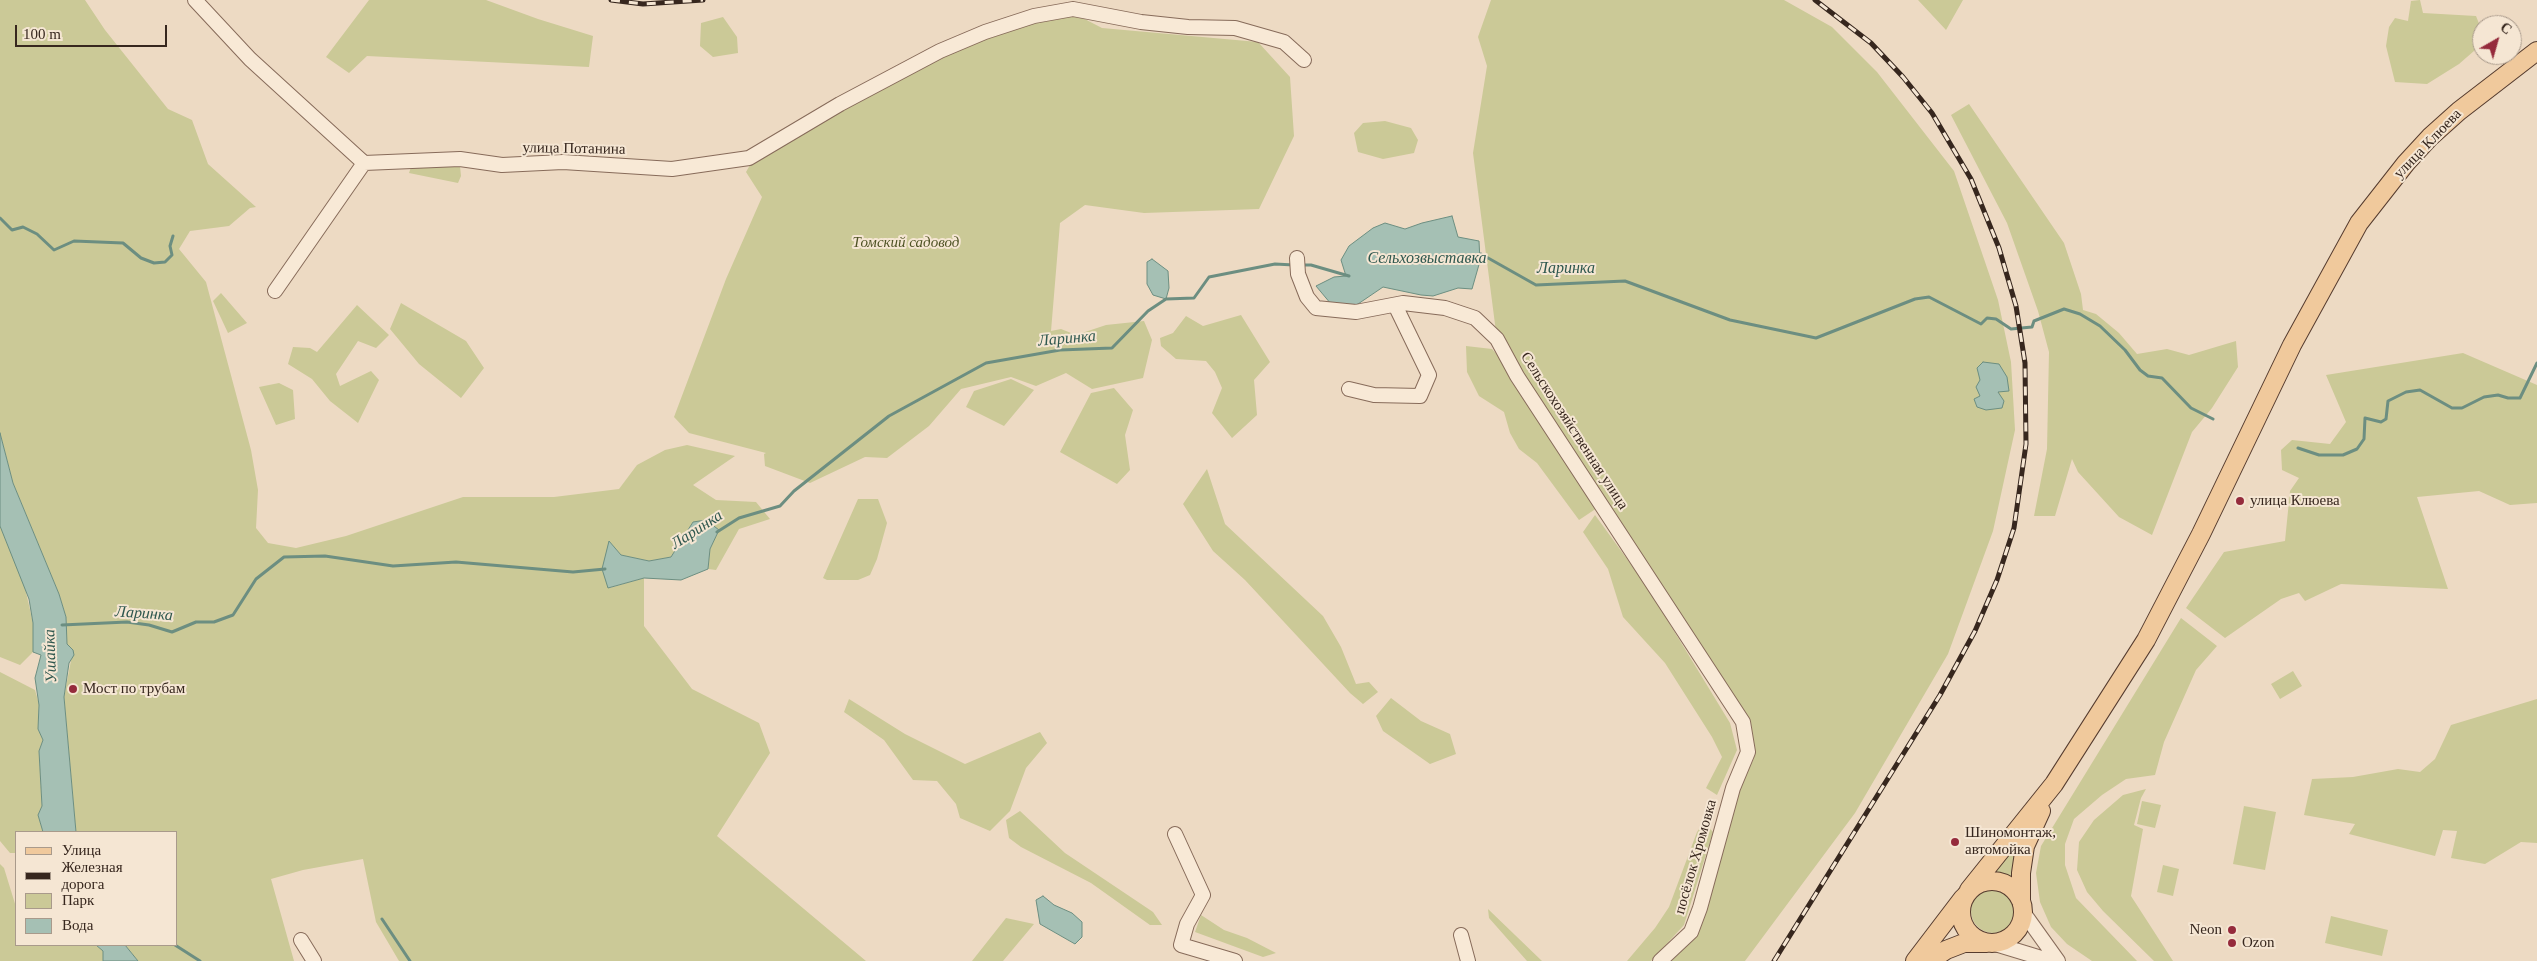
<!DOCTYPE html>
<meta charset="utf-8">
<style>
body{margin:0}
#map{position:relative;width:2537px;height:961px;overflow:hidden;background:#eddac3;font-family:Georgia,serif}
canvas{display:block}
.legend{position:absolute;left:15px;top:831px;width:162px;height:115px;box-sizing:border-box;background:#f5e6d3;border:1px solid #a99a8b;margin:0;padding:6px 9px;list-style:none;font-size:15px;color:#37271e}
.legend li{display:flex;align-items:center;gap:10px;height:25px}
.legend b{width:25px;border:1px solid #a99a8b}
.north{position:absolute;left:2472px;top:15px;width:50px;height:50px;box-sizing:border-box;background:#f5e6d3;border:1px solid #a99a8b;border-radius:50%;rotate:38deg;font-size:14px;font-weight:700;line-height:20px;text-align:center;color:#37271e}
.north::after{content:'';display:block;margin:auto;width:18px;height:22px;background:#952b3c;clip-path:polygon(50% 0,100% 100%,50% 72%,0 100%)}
.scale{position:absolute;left:15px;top:25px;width:152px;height:22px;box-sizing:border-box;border:2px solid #37271e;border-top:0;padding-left:6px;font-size:15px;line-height:18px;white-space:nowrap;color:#37271e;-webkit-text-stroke:4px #f5e6d3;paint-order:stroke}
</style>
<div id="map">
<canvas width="2537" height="961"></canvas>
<ul class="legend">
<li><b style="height:6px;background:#f0c99c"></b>Улица</li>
<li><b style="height:6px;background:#37271e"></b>Железная дорога</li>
<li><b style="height:14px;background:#cbc997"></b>Парк</li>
<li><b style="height:14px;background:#a5c0b4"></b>Вода</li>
</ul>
<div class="north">С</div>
<div class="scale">100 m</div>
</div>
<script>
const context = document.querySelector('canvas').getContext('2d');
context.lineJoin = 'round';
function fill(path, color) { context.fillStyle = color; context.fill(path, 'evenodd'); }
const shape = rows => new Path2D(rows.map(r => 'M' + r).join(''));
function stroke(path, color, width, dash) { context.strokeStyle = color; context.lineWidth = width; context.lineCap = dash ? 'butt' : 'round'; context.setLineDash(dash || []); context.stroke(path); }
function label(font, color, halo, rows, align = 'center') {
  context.font = font + ' Georgia,serif'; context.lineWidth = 4; context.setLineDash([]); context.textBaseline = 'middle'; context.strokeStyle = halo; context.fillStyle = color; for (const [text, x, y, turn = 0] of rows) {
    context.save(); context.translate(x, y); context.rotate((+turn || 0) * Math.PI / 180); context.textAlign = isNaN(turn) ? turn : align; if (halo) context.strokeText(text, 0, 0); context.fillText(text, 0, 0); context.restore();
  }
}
fill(shape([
 [0,0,85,0,105,30,168,109,192,120,208,164,256,207,250,208,229,226,190,231,179,249,206,282,251,450,258,490,256,528,268,543,296,548,346,536,463,497,554,497,619,489,637,465,665,450,687,445,735,456,693,485,716,500,756,502,770,519,739,529,716,570,708,569,710,549,719,530,693,522,671,557,649,561,621,555,609,541,609,588,644,578,644,626,692,689,759,723,770,753,717,836,866,961,399,961,376,922,363,859,303,870,271,879,294,961,138,961,125,945,176,945,176,832,76,832,64,697,73,650,67,644,66,617,59,594,13,483,0,433],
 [369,0,486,0,538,19,593,36,589,67,367,56,349,73,326,57],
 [1491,0,1784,0,1832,27,1877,72,1954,171,1998,300,2011,362,2015,430,1993,531,1948,654,1855,813,1745,961,1671,961,1697,933,1737,795,1754,758,1750,726,1496,332,1473,153,1487,66,1478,37],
 [1918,0,1963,0,1946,30],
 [2420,0,2423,13,2476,16,2482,31,2482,44,2459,64,2427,84,2395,82,2386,46,2389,27,2395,18,2408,21,2411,1],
 [1073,13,1102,28,1258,42,1290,77,1294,136,1259,209,1144,213,1085,205,1060,223,1051,331,1061,329,1076,335,1106,325,1144,321,1152,340,1143,378,1092,389,1066,373,1036,386,1011,377,961,389,929,426,887,458,865,457,810,483,765,466,764,454,766,453,689,433,674,417,726,279,762,197,746,172,754,158,941,57,999,32],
 [723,17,737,37,738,53,713,57,700,46,701,23],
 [1969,104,2064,243,2081,294,2083,310,2096,314,2119,333,2137,354,2167,349,2189,355,2236,341,2238,367,2212,408,2192,432,2152,535,2119,517,2078,472,2072,459,2055,516,2034,516,2047,449,2049,352,2038,311,2007,223,1951,115],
 [1385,121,1411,128,1418,140,1414,153,1383,159,1358,152,1354,133,1363,123],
 [460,166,461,176,458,183,409,173,411,167],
 [221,293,247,323,228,333,213,301],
 [401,303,466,341,484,368,461,398,419,364,390,329],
 [357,305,389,335,376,348,358,341,336,374,340,386,371,371,379,380,358,423,330,401,312,379,288,364,293,347,310,348,317,352],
 [1241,315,1270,362,1254,380,1257,415,1232,438,1212,413,1222,388,1215,372,1206,361,1176,359,1161,346,1160,338,1173,333,1186,316,1203,326],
 [1466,346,1492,349,1502,360,1597,508,1579,520,1537,463,1519,449,1510,433,1504,412,1479,396,1467,372],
 [2463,353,2537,385,2537,503,2510,505,2479,491,2417,497,2448,589,2341,584,2305,601,2299,593,2281,599,2225,638,2186,608,2224,552,2285,541,2290,491,2299,478,2282,470,2281,450,2292,440,2330,444,2346,422,2326,375],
 [1011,379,1034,390,1004,426,966,407,974,391],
 [279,383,293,390,295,419,276,425,259,387],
 [1114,388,1133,410,1125,435,1130,470,1117,484,1060,452,1091,393],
 [1207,469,1225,524,1323,616,1341,647,1356,684,1369,682,1378,692,1363,704,1350,693,1245,580,1213,551,1183,504],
 [858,499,878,499,887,523,877,559,870,575,858,580,827,580,823,578],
 [1595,515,1646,585,1730,723,1737,750,1717,795,1706,788,1722,757,1712,737,1665,663,1623,617,1608,569,1583,532],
 [0,526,23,579,33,623,33,652,20,665,0,657],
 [2181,618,2217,646,2196,670,2164,742,2155,775,2126,779,2102,795,2074,819,2065,844,2065,865,2076,898,2137,961,2092,961,2067,944,2051,927,2040,902,2036,873,2041,846],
 [2293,671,2302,686,2280,699,2271,684],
 [0,672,35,690,39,704,38,729,43,740,39,751,42,806,38,815,43,832,16,832,16,853,10,853,0,841],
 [1391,698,1421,721,1450,734,1456,754,1430,764,1383,731,1376,716],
 [849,699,905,734,965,764,1040,732,1047,743,1026,768,1010,811,990,831,960,818,956,804,937,781,913,780,884,740,844,712],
 [2537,699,2537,843,2521,842,2485,864,2451,858,2457,831,2443,830,2435,856,2349,834,2355,824,2304,815,2312,779,2353,777,2398,769,2420,772,2435,759,2451,725],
 [2146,789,2141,798,2134,825,2143,829,2131,896,2173,961,2154,961,2103,911,2087,892,2077,870,2079,842,2094,820,2123,795],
 [2142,801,2161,805,2155,828,2137,824],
 [2244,806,2276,812,2265,870,2233,864],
 [1020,811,1065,853,1153,912,1162,925,1150,925,1091,883,1021,847,1009,838,1006,820],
 [1704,822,1713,832,1684,925,1651,961,1627,961,1655,928,1669,907,1697,832],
 [2024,831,2013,877,1992,872],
 [0,864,4,868,16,907,16,945,96,945,103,951,103,961,0,961],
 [2163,865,2179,869,2173,896,2157,892],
 '1971 911a22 22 0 1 1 44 0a22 22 0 1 1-44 0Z',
 [1488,909,1542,961,1527,961,1489,918],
 [1201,915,1224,930,1247,938,1276,953,1263,957,1195,932],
 [2331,916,2388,930,2382,956,2325,943],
 [1006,918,1034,924,1003,961,972,961]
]), '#cbc997');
const water = shape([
 [1452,216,1458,237,1479,241,1480,261,1472,289,1458,288,1433,296,1421,295,1383,287,1358,304,1345,309,1331,304,1316,286,1334,277,1346,276,1341,260,1349,246,1373,228,1385,223,1405,229,1422,223,1452,216],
 [1152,259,1168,271,1169,288,1166,299,1153,295,1147,284,1147,262,1152,259],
 [1983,362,1999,364,2007,377,2009,391,1998,392,2004,401,2002,408,1986,410,1977,407,1974,399,1980,396,1976,387,1980,380,1977,368,1983,362],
 [0,433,13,483,59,594,66,617,67,644,73,650,74,655,69,663,64,697,76,832,43,832,38,815,42,806,39,751,43,740,38,729,39,705,35,678,41,655,33,652,33,623,29,599,0,526,0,433],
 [706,520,719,530,710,549,708,569,681,580,644,578,608,588,602,569,609,541,621,555,649,561,671,557,693,522,706,520],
 [1043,896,1054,905,1072,913,1082,922,1082,937,1075,944,1040,924,1036,900,1043,896],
 [96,945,125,945,138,961,103,961,103,951,96,945]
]);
fill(water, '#a5c0b4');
stroke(water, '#6c8e81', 1);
stroke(shape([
 [0,218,12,230,23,227,37,234,54,250,74,241,123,243,141,258,154,263,165,262,172,255,170,246,173,236],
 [1476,255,1481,254,1536,285,1625,281,1730,320,1816,338,1915,299,1929,297,1981,324,1987,318,1996,319,2011,329,2032,327,2034,321,2064,309,2080,314,2100,326,2125,350,2140,370,2148,376,2162,378,2191,408,2213,419],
 [1302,265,1311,265,1349,276],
 [2298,448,2319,455,2343,455,2357,449,2364,439,2365,418,2381,422,2386,419,2388,401,2406,392,2420,390,2452,408,2462,408,2484,397,2498,395,2508,398,2520,398,2537,363],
 [717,532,739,518,780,506,794,491,889,416,986,363,1060,350,1112,348,1148,311,1166,299,1194,298,1209,277,1275,264,1294,265],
 [62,625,127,622,149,625,172,632,196,622,214,622,233,615,256,579,284,557,325,556,393,566,456,562,573,572,605,569],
 [382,919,410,961],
 [175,945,200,961]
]), '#6c8e81', 3);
const minor = shape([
 [195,0,250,59,364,163,460,159,502,165,563,162,672,169,749,158,840,104,940,51,985,32,1034,16,1073,9,1141,22,1188,27,1235,28,1284,42,1304,60],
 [1297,258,1298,274,1307,297,1316,308,1356,312,1403,303,1445,308,1475,318,1497,339,1517,376,1743,722,1748,752,1733,788,1700,908,1691,932,1660,961],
 [275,291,364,163],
 [1349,389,1374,395,1420,396,1429,375,1395,305],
 [1175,834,1203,895,1187,924,1181,945,1235,961],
 [2023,912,2058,961],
 [1461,935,1468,961],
 [301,940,314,961],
 [1992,943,2051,961]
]);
const major = shape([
 '1961 912a31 31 0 1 1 62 0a31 31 0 1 1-62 0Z',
 [1969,890,2054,784,2146,640,2201,534,2292,345,2359,223,2406,163,2430,137,2459,111,2537,51],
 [2021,901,2021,873,2025,846,2041,811],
 [1915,961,1963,898],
 [1930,961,1946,950,1964,943,1987,943]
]);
stroke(minor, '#876b5a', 16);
stroke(major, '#553b2e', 20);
stroke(minor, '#f8e9d6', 14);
stroke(major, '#f0c99c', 18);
const rail = shape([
 [611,0,643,4,703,0],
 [1774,961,1940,695,1975,631,1997,580,2014,528,2026,444,2025,363,2016,306,1999,248,1971,179,1932,113,1903,77,1871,43,1815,0]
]);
stroke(rail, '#37271e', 5);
stroke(rail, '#f5e6d3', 3, [9]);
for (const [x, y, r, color] of [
 [2240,501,5,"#952b3c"],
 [73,689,5,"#952b3c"],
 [1955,842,5,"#952b3c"],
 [2232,930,5,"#952b3c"],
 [2232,943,5,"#952b3c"]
]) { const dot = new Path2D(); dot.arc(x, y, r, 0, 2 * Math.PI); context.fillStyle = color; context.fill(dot); stroke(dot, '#f5e6d3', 2); }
label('15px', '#37271e', '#f5e6d3', [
 ["улица Клюева",2428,144,-46],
 ["улица Потанина",574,149,1],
 ["Сельскохозяйственная улица",1574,431,57],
 ["посёлок Хромовка",1696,857,-74]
]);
label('italic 15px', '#4f5325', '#f5e6d3', [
 ["Томский садовод",906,243]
]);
label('15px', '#37271e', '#f5e6d3', [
 ["улица Клюева",2250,501],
 ["Мост по трубам",83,689],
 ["Шиномонтаж,",1965,833],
 ["автомойка",1965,850],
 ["Neon",2222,930,"right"],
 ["Ozon",2242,943]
], 'left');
label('italic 16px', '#2e574e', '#f5e6d3', [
 ["Сельхозвыставка",1427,259],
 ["Ларинка",1566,269],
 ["Ларинка",1067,339,-5],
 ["Ларинка",697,530,-33],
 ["Ларинка",144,614,4],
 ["Ушайка",51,656,-92]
]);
</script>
